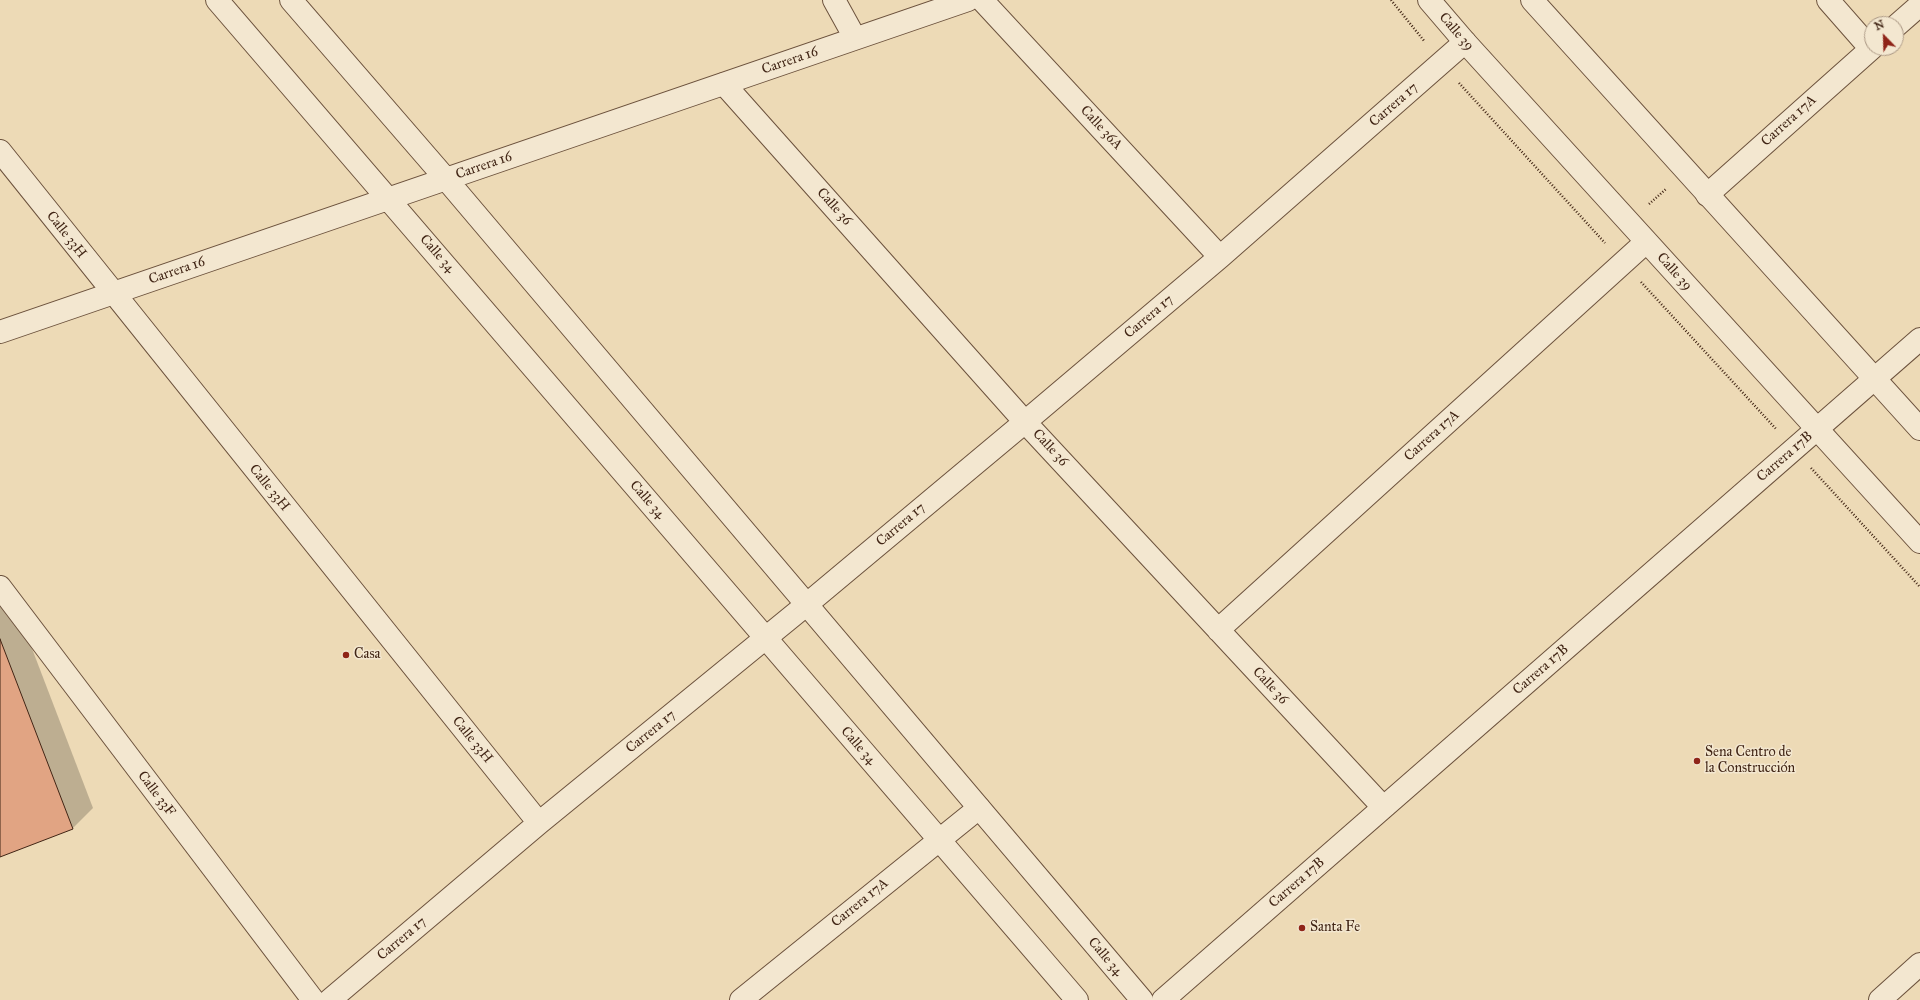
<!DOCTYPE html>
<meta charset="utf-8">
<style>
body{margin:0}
#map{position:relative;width:1920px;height:1000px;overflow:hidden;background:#eddab6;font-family:"IM FELL Great Primer",serif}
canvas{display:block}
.north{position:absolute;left:1864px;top:16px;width:40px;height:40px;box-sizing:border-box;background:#f3e7d0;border:1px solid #ac9985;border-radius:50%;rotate:337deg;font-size:11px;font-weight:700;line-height:16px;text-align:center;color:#412515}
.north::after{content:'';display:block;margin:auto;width:14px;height:18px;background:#8f2418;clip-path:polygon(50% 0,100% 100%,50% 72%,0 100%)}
</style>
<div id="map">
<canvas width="1920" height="1000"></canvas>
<div class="north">N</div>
</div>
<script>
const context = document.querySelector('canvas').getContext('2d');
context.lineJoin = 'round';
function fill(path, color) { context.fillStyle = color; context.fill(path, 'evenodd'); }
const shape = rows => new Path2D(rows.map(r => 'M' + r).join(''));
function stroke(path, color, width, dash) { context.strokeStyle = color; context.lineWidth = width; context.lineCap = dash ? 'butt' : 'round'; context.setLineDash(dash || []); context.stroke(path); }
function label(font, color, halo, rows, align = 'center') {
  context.font = font + ' "IM FELL Great Primer",serif'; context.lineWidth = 3; context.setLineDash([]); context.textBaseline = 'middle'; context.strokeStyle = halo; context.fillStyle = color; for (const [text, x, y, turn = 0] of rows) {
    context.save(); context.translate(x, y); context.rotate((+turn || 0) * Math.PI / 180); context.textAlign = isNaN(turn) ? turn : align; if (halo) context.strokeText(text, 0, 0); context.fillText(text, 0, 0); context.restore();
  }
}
fill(shape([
 [13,599,93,808,73,828,0,856,0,603]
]), '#0003');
const building = shape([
 [0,639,73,829,0,857,0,639]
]);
fill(building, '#e1a483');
stroke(building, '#412515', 1);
const minor = shape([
 [834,0,855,38],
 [982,0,1220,257],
 [1828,0,1871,49],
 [1896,26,1920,5],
 [724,84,1025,422,1383,807],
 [0,151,539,823],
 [1707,195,1872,48],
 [0,587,313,1000],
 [1218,630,1646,242],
 [330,1000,539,823,806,605,1025,422,1220,257,1465,42],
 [741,1000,979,808],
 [1163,1000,1920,339],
 [1880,1000,1920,964]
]);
const tertiary = shape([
 [217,0,1077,1000],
 [291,0,446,179,1142,1000],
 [1429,0,1465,42,1920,542],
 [1532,0,1920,429],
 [0,332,968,0]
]);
stroke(minor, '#6c523d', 24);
stroke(tertiary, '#6c523d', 24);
stroke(shape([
 [1391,0,1425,42],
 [1459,83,1605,243],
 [1649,204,1666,189],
 [1641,282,1777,430],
 [1811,468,1920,587]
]), '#412515', 2.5, [1, 2]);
stroke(minor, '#f3e7d0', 22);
stroke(tertiary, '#f3e7d0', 22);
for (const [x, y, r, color] of [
 [346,655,4,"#8f2418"],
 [1697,761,4,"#8f2418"],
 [1302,928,4,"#8f2418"]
]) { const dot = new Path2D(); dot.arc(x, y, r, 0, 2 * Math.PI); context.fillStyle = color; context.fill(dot); stroke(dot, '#f3e7d0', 1.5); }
label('14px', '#412515', '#f3e7d0', [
 ["Calle 39",1456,32,49],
 ["Carrera 16",790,61,-19],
 ["Carrera 17",1394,105,-41],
 ["Carrera 17A",1789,121,-42],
 ["Calle 36A",1101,128,47],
 ["Carrera 16",484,166,-19],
 ["Calle 36",834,207,48],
 ["Calle 33H",66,235,52],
 ["Calle 34",437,254,49],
 ["Carrera 16",177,271,-19],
 ["Calle 39",1674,272,48],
 ["Carrera 17",1149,317,-40],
 ["Carrera 17A",1432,436,-42],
 ["Calle 36",1050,448,47],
 ["Carrera 17B",1785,457,-41],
 ["Calle 33H",269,488,51],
 ["Calle 34",647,500,49],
 ["Carrera 17",901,525,-40],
 ["Carrera 17B",1541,670,-41],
 ["Calle 36",1270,686,47],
 ["Carrera 17",651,732,-39],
 ["Calle 33H",472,740,51],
 ["Calle 34",858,746,49],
 ["Calle 33F",156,794,53],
 ["Carrera 17B",1297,883,-41],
 ["Carrera 17A",860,903,-39],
 ["Carrera 17",402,939,-40],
 ["Calle 34",1105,957,50]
]);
label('14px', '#412515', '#f3e7d0', [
 ["Casa",354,655],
 ["Sena Centro de",1705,753],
 ["la Construcción",1705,769],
 ["Santa Fe",1310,928]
], 'left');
</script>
